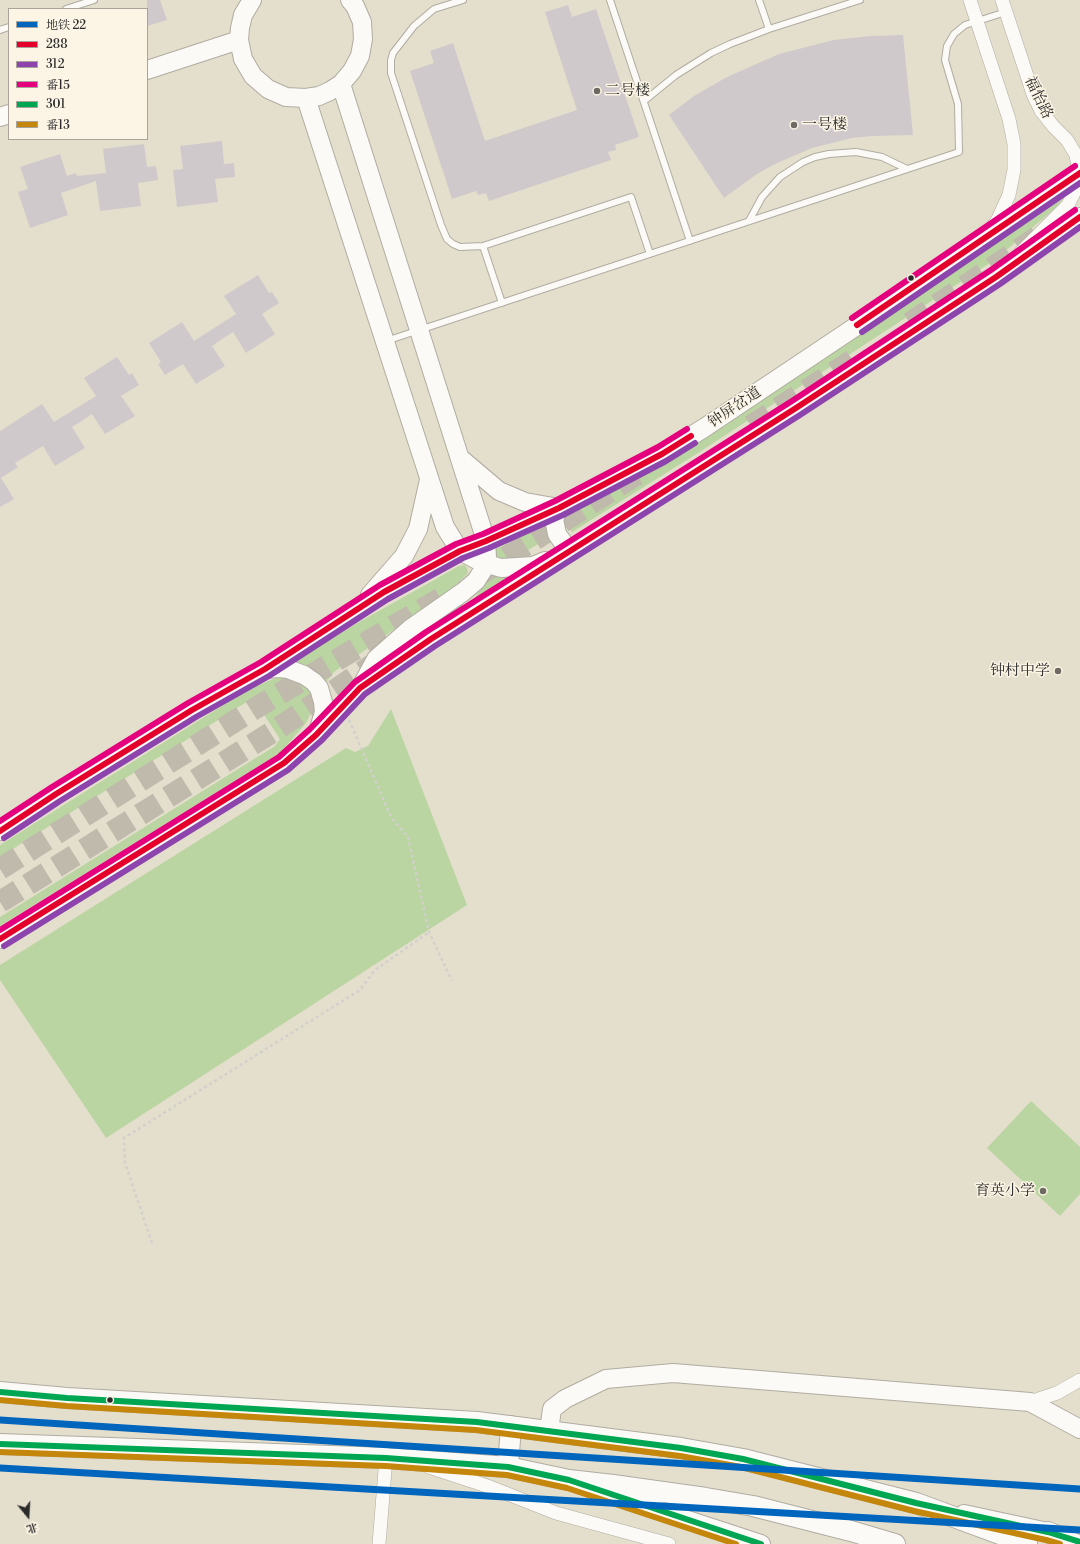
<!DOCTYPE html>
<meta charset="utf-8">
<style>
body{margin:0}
#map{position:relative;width:1080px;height:1544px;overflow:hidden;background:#e4decc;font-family:"Libre Bodoni","Noto Serif SC",serif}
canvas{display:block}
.legend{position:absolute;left:8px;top:8px;width:140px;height:132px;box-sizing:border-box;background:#fcf5e5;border:1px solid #a8a49b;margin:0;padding:5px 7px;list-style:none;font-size:12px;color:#2b2b2b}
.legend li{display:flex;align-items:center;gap:8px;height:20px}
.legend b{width:20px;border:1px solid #a8a49b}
.north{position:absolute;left:8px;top:1496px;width:40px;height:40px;-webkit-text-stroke:3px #fcf5e5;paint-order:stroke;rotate:162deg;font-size:11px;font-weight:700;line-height:16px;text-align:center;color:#2b2b2b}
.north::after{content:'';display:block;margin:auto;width:14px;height:18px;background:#2b2b2b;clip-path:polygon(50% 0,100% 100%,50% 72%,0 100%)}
</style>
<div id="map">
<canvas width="1080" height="1544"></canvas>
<ul class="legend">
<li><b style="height:5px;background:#0065bd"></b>地铁 22</li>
<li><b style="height:5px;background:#e4002b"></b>288</li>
<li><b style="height:5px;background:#8e44ad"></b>312</li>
<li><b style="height:5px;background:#e5007d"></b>番15</li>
<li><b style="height:5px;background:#00a651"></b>301</li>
<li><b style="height:5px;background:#c4870b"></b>番13</li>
</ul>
<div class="north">北</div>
</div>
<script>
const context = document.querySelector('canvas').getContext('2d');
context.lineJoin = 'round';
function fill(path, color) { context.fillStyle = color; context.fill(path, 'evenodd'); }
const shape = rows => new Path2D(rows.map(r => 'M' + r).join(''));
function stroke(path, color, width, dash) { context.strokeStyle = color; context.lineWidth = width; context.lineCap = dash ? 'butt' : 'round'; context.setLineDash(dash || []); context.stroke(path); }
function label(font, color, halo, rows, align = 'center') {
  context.font = font + ' "Libre Bodoni","Noto Serif SC",serif'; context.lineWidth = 3; context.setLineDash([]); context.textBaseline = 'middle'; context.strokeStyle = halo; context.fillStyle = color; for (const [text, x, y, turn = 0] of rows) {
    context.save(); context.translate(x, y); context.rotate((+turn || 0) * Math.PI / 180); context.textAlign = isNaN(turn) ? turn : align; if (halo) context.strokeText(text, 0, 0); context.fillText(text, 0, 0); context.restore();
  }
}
fill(shape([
 [1064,198,1054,209,996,259,698,453,572,532,563,519,564,514,697,442],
 [545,524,543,541,517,557,507,560,498,557,494,550],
 [465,565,467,568,468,573,454,587,334,672,325,684,292,662,361,621,459,566],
 [521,571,474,599,491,573],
 [278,677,295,680,307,687,312,697,313,709,306,723,280,753,0,926,0,917,275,746,280,739,253,698,0,857,0,845,249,689],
 [391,709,467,905,106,1138,0,980,0,965,346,748,355,752,368,746],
 [1031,1101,1080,1147,1080,1194,1060,1216,987,1148]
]), '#bad5a1');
fill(shape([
 [147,0,160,0,167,20,147,26],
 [568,5,572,17,596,9,639,137,615,145,616,150,608,152,611,160,489,201,486,193,478,195,476,191,452,199,410,71,434,63,430,51,453,43,485,141,577,110,545,12],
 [903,35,913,135,872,136,852,138,812,148,775,164,757,174,724,198,669,115,694,96,727,77,779,54,834,40,871,36],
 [222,141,224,164,234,163,235,177,215,179,218,202,177,207,173,170,183,169,180,146],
 [144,144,147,167,156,166,158,180,138,183,141,206,100,211,96,181,61,193,68,215,30,228,18,192,28,189,20,167,60,154,67,176,76,173,77,176,106,173,103,149],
 [258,275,269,293,272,292,279,303,262,314,275,334,246,353,233,332,222,339,212,346,225,366,196,384,183,364,165,375,158,364,161,362,149,343,182,322,194,341,236,314,224,296],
 [117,357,129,375,132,373,139,385,121,396,135,416,105,434,92,414,82,421,72,427,85,448,55,466,43,446,15,463,18,467,1,478,14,499,0,507,0,431,42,404,54,422,96,396,84,378]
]), '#d0c9cc');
stroke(shape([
 [910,323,1039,236],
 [751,426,856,358],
 [479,575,639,473],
 [0,869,259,706,450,593],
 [0,902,274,731,399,647,474,602]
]), '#bfbaac', 22, [22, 11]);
const lane = shape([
 [463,0,434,9,414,26,393,53,391,60,391,73,441,225,447,239,453,244,460,247,483,246],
 [610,0,690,241],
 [759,0,769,29],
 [66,9,94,0],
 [0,30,9,27],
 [644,101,676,75,711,53,730,44,769,29,860,0],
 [749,221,762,197,780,177,803,162,815,157,829,154,856,152,882,157,907,169],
 [502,303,483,246,631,197,650,254],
 [386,341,959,152,958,104,945,60,947,46,954,34,965,25,1006,12]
]);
const street = shape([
 [970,0,1009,119,1014,144,1014,170,1009,195,998,219,989,232],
 [1002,0,1033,94,1041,111,1053,126,1067,140,1076,155,1079,173,1076,189,1068,205,1021,252],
 [1030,1402,1057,1393,1080,1380],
 [429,1467,490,1487,556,1513,669,1544],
 [379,1544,386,1458]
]);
const secondary = shape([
 [252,0,243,15,240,28,239,40,243,59,253,76,268,89,286,97,306,98,319,96,330,91,341,84,352,71,360,56,363,39,362,22,355,6,350,0],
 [147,70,239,40],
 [341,84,486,541,487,557,483,570,476,581,463,592,410,629,376,659,362,685],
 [306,98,445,527,460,551,481,562,501,568,533,566,545,561],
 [0,117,9,114],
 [460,458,499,491,525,502,559,508,554,519,557,534,564,544,573,550],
 [370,595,404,556,418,529,429,480],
 [265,669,280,668,288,669,304,675,314,682,319,688,323,702,324,712,318,732],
 [0,831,56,794,192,710,265,669,384,592,430,566,460,551,486,541,559,508,662,454,704,428,852,329,1080,173],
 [0,939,284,763,316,735,360,688,431,639,796,408,996,277,1080,217],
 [549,1431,552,1409,565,1399,606,1379,673,1373,1030,1402,1080,1429],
 [590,1488,761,1544],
 [964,1514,1048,1532,1062,1537]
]);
const primary = shape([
 [0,1392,67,1398,477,1422,681,1448,743,1459,916,1503,1027,1544],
 [0,1444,386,1458,508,1467,569,1480,613,1485,706,1498,753,1506,851,1531,895,1544],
 [508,1467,511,1426],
 [1048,1532,1075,1544]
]);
stroke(lane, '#b0aca1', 8);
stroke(street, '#b0aca1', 14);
stroke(secondary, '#b0aca1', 20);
stroke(primary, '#b0aca1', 22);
stroke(shape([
 [349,720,391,817,408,837,429,932,452,981],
 [152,1243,125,1163,124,1138,360,990,375,970,429,932]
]), '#d1d0cb', 2.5, [3, 3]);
stroke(lane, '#fbfaf7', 6);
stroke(street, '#fbfaf7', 13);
stroke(secondary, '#fbfaf7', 18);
stroke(primary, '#fbfaf7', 20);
stroke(shape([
 [857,325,1080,173],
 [0,831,56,794,192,710,265,669,384,592,460,551,486,541,559,508,662,454,691,436],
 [0,939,284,763,316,735,360,688,431,639,796,408,996,277,1080,217]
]), '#e4002b', 6);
stroke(shape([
 [862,332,1080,183],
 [4,838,60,801,196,717,269,676,388,599,463,558,489,548,563,515,666,461,695,443],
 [4,946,288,770,322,740,365,694,435,646,800,415,1000,284,1080,227]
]), '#8e44ad', 6);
stroke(shape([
 [852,318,1075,166],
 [0,821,52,787,188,703,261,662,380,585,456,544,483,534,555,501,658,447,687,429],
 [0,930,279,757,310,729,355,682,426,632,792,401,991,270,1075,210]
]), '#e5007d', 6);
stroke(shape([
 [0,1392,67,1398,477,1422,681,1448,743,1459,916,1503,1048,1532,1080,1542],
 [0,1444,386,1458,508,1467,569,1480,761,1544]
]), '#00a651', 6);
stroke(shape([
 [0,1400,67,1406,476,1430,680,1456,741,1467,914,1511,1046,1540,1060,1544],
 [0,1452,386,1466,507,1475,567,1488,736,1544]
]), '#c4870b', 6);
stroke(shape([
 [0,1420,1080,1489],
 [0,1468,1080,1530]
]), '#0065bd', 7);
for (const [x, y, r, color] of [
 [597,91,4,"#6c6a63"],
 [794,125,4,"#6c6a63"],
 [911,278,3.5,"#2b2b2b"],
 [1058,671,4,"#6c6a63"],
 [1043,1191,4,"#6c6a63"],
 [110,1400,3.5,"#2b2b2b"]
]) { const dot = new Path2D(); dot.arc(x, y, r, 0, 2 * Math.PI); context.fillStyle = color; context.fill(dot); stroke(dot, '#fcf5e5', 1.5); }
label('15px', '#2b2b2b', '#fcf5e5', [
 ["二号楼",605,91],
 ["一号楼",802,125],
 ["钟村中学",1050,671,"right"],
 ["育英小学",1035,1191,"right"]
], 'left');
label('15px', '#2b2b2b', '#fcf5e5', [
 ["福怡路",1038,98,64],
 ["钟屏岔道",735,408,-34]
]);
</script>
